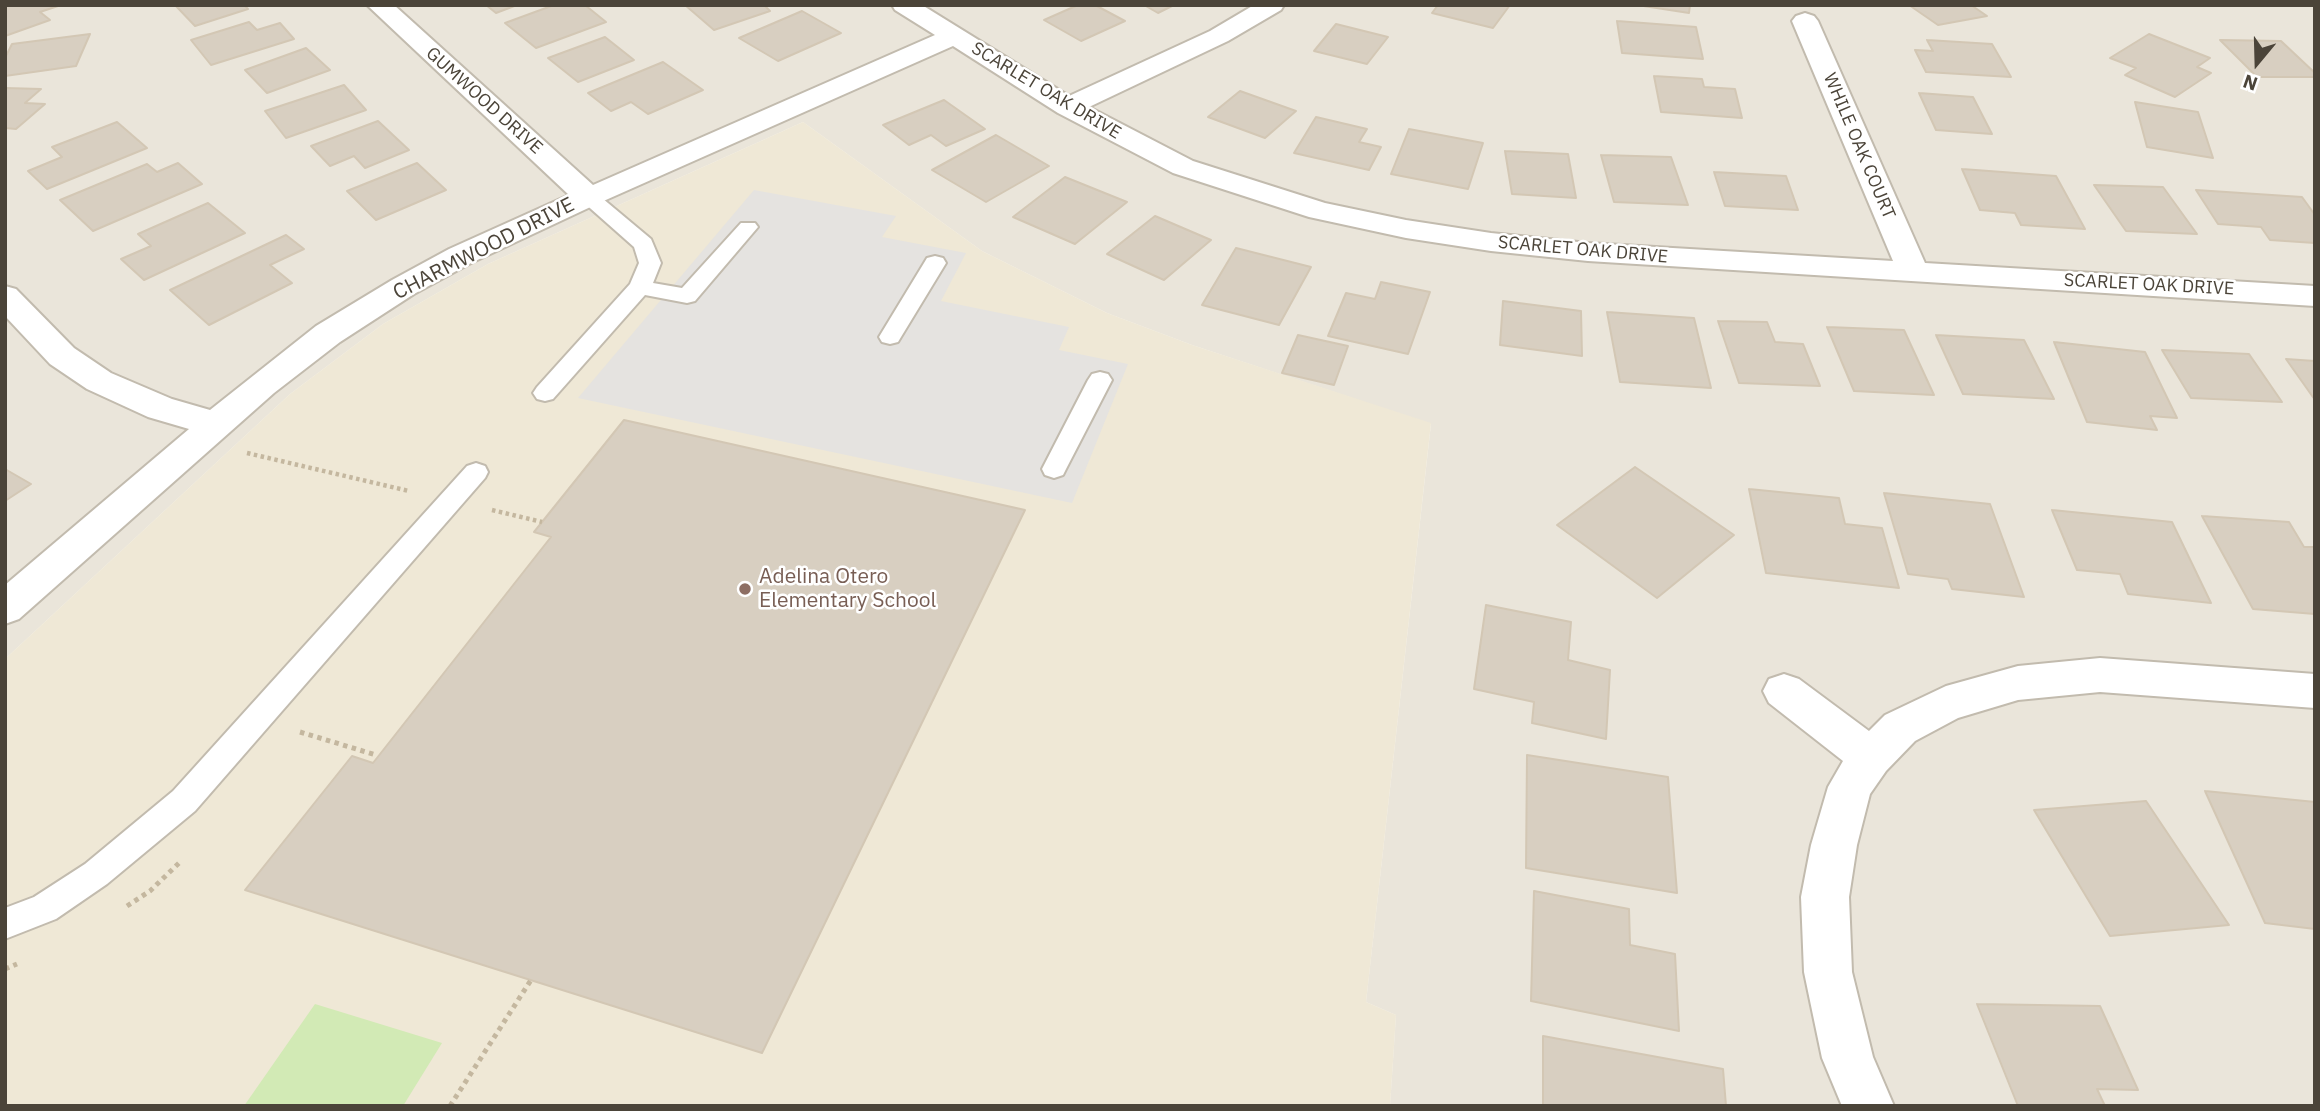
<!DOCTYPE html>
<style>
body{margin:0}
#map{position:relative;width:2320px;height:1111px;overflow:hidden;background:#f6f3ec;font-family:"IBM Plex Sans",sans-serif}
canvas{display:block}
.frame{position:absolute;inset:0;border:7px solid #4b4439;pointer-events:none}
.north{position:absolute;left:2222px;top:28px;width:70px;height:70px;-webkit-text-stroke:5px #fff;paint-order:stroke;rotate:199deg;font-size:19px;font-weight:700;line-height:28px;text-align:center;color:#4b4439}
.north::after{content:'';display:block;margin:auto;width:24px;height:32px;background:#4b4439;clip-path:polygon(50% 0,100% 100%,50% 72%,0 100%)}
</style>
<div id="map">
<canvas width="2320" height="1111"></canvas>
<div class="frame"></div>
<div class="north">N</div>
</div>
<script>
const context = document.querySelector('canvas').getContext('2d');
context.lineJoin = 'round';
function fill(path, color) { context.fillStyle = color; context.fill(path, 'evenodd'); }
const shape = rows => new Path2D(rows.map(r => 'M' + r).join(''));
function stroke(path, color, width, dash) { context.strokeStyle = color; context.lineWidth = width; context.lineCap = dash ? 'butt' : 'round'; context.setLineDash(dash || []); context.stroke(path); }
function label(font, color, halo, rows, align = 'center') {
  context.font = font + ' "IBM Plex Sans",sans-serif'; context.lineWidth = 5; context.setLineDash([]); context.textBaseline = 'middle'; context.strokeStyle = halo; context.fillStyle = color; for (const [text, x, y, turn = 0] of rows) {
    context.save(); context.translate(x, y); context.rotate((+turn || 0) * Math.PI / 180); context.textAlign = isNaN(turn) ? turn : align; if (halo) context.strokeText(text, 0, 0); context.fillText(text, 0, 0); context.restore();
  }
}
fill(shape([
 [5,5,2315,5,2315,1106,1390,1106,1396,1015,1366,1002,1431,424,1192,345,1107,313,982,251,803,122,488,264,383,324,290,394,5,659]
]), '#eae5da');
fill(shape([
 [803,122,982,251,1107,313,1192,345,1431,423,1366,1002,1396,1015,1390,1106,5,1106,5,659,290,394,383,324,488,264]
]), '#efe8d6');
fill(shape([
 [315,1004,442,1043,403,1106,244,1106]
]), '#d2eab5');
fill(shape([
 [754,190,896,216,882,237,966,253,941,301,1069,327,1059,350,1128,364,1072,503,578,398]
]), '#e5e3e0');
const building = shape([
 [9,5,61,5,40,12,50,20,5,36,5,7,9,5],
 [175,5,244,5,248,9,195,26,175,5],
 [486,5,517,5,496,13,486,5],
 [554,5,585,5,606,22,536,48,505,23,554,5],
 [685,5,764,5,770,11,714,30,685,5],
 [1078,5,1095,5,1125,21,1081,41,1044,20,1078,5],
 [1144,5,1174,5,1158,13,1144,5],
 [1438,5,1510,5,1493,28,1432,13,1438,5],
 [1637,5,1690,5,1689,13,1637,5],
 [1909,5,1971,5,1987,16,1938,25,1909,5],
 [802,11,841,33,778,61,739,38,802,11],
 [1617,21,1696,27,1703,59,1622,53,1617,21],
 [249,22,257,30,280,23,294,39,211,65,191,40,249,22],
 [1336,24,1388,37,1367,64,1314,51,1336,24],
 [90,34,76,66,5,76,5,58,12,44,90,34],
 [2149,34,2210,58,2197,67,2211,73,2175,97,2125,75,2136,68,2110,58,2149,34],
 [605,37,634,60,578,82,548,58,605,37],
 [1927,40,1992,44,2011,77,1926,72,1915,50,1933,51,1927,40],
 [2220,40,2281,41,2315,73,2315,77,2257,77,2220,40],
 [306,48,330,70,267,93,245,70,306,48],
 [663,62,703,90,648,114,631,102,611,111,588,93,663,62],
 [1654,76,1702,79,1704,87,1735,89,1742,118,1661,112,1654,76],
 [344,85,366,110,286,138,265,111,344,85],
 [5,88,41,89,25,103,45,104,16,129,5,128,5,88],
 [1240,91,1296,111,1265,138,1208,117,1240,91],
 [1919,93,1973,97,1992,134,1936,130,1919,93],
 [944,100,985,129,946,146,931,135,909,145,883,125,944,100],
 [2135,102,2198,112,2213,158,2147,147,2135,102],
 [1316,117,1367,129,1359,142,1381,147,1369,170,1294,153,1316,117],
 [378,121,409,150,365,168,354,156,330,166,311,146,378,121],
 [117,122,147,148,47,189,28,171,62,157,52,147,117,122],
 [1409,129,1483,143,1468,189,1391,174,1409,129],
 [996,135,1049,166,986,202,932,170,996,135],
 [1505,151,1568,154,1576,198,1512,194,1505,151],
 [1601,155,1671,157,1688,205,1614,202,1601,155],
 [178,163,202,184,93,231,60,200,147,164,157,172,178,163],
 [417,163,446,190,376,220,347,191,417,163],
 [1962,169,2056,176,2085,229,2021,225,2015,213,1980,210,1962,169],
 [1714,172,1786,176,1798,210,1725,206,1714,172],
 [1065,177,1127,202,1075,244,1013,217,1065,177],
 [2094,185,2163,187,2197,234,2126,231,2094,185],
 [2196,190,2302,197,2315,215,2315,243,2270,240,2261,227,2218,224,2196,190],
 [208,203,245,233,144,280,121,259,151,246,138,234,208,203],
 [1155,216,1211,240,1164,280,1107,254,1155,216],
 [286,235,304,249,270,265,292,283,209,325,170,290,286,235],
 [1236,248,1311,267,1279,325,1202,305,1236,248],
 [1381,282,1430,292,1408,354,1328,336,1346,293,1375,299,1381,282],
 [1503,301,1581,311,1582,356,1500,345,1503,301],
 [1607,312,1694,318,1711,388,1620,382,1607,312],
 [1718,321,1767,322,1775,342,1803,344,1820,386,1739,383,1718,321],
 [1827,327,1904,330,1934,395,1854,391,1827,327],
 [1298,335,1348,346,1334,385,1282,373,1298,335],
 [1936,335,2024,340,2054,399,1963,394,1936,335],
 [2054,342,2145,352,2177,418,2150,416,2157,430,2087,422,2054,342],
 [2162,350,2249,354,2282,402,2191,398,2162,350],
 [2286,359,2315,361,2315,400,2286,359],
 [624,420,1025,510,762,1053,245,890,352,756,373,763,551,537,534,532,624,420],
 [1635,467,1734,535,1657,598,1557,525,1635,467],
 [5,469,31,484,5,501,5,469],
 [1749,489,1839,498,1845,524,1882,528,1899,588,1766,573,1749,489],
 [1884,493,1990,504,2024,597,1952,589,1948,579,1908,574,1884,493],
 [2052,510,2172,522,2211,603,2128,594,2120,574,2077,570,2052,510],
 [2202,516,2289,522,2304,547,2315,547,2315,614,2253,609,2202,516],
 [1486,605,1571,622,1568,660,1610,670,1606,739,1532,723,1534,702,1474,689,1486,605],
 [1527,755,1668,777,1677,893,1526,868,1527,755],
 [2205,791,2315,802,2315,929,2265,923,2205,791],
 [2146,801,2229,925,2110,936,2034,810,2146,801],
 [1534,891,1629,909,1630,945,1675,954,1679,1031,1531,1001,1534,891],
 [1977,1004,2100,1006,2138,1090,2097,1089,2105,1106,2018,1106,1977,1004],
 [1543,1036,1723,1069,1726,1106,1543,1106,1543,1036]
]);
fill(building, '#d8cfc1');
stroke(building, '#d3c7b4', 2);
const lane = shape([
 [589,191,596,193,651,239,661,263,653,283,682,288,741,223,755,223,758,227,695,301,687,303,645,295,553,399,545,401,537,399,533,393,537,387,630,284,639,263,634,247,582,201,579,197,582,193,589,191],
 [935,256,943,258,946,263,901,337,898,342,890,344,882,342,879,337,924,263,927,258,935,256],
 [1100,372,1108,374,1112,380,1066,469,1063,475,1054,478,1045,475,1042,469,1088,380,1092,374,1100,372],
 [476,463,485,466,488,472,485,478,195,811,107,884,56,919,5,939,5,908,34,897,85,864,173,791,467,466,476,463]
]);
const street = shape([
 [367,5,394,5,593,185,935,35,895,10,892,5,922,5,1069,96,1210,31,1254,5,1284,5,1281,10,1228,41,1089,107,1193,161,1325,203,1406,220,1491,233,1588,243,1893,261,1792,21,1796,16,1805,13,1814,16,1818,21,1925,263,2315,286,2315,306,1588,261,1491,251,1406,238,1309,217,1173,173,1058,113,953,46,599,203,471,263,414,294,340,342,274,393,19,619,5,624,5,585,189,429,148,417,87,389,50,364,5,316,5,286,16,289,74,348,111,373,172,399,210,410,316,326,392,280,449,249,569,195,367,5],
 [2100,658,2315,674,2315,708,2100,692,2018,700,1958,718,1915,741,1886,771,1870,794,1857,845,1849,897,1852,972,1873,1057,1894,1106,1842,1106,1822,1058,1804,972,1801,897,1811,845,1828,787,1843,761,1769,703,1763,691,1769,679,1784,674,1799,679,1869,731,1885,715,1946,686,2018,666,2100,658]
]);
stroke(lane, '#c2bbae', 4);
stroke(street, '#c2bbae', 4);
stroke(shape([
 [247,453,409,491],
 [492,510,542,522]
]), '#c4b79f', 4.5, [3.5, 3.5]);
stroke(shape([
 [300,732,376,755],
 [127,906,150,891,179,863],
 [5,969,17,964],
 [450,1106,531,980]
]), '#c4b79f', 5, [4.5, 4.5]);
fill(lane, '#fff');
fill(street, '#fff');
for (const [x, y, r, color] of [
 [745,589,7,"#8d6e63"]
]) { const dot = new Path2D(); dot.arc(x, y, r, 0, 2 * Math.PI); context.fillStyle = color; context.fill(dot); stroke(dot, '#fff', 2.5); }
label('18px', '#4b4439', '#fff', [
 ["SCARLET OAK DRIVE",1046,91,31],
 ["GUMWOOD DRIVE",484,101,42],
 ["WHILE OAK COURT",1859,146,67],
 ["SCARLET OAK DRIVE",1583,250,5],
 ["SCARLET OAK DRIVE",2149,285,3]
]);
label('21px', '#4b4439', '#fff', [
 ["CHARMWOOD DRIVE",484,249,-27]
]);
label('21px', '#785e54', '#fff', [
 ["Adelina Otero",759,577],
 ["Elementary School",759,601]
], 'left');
</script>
